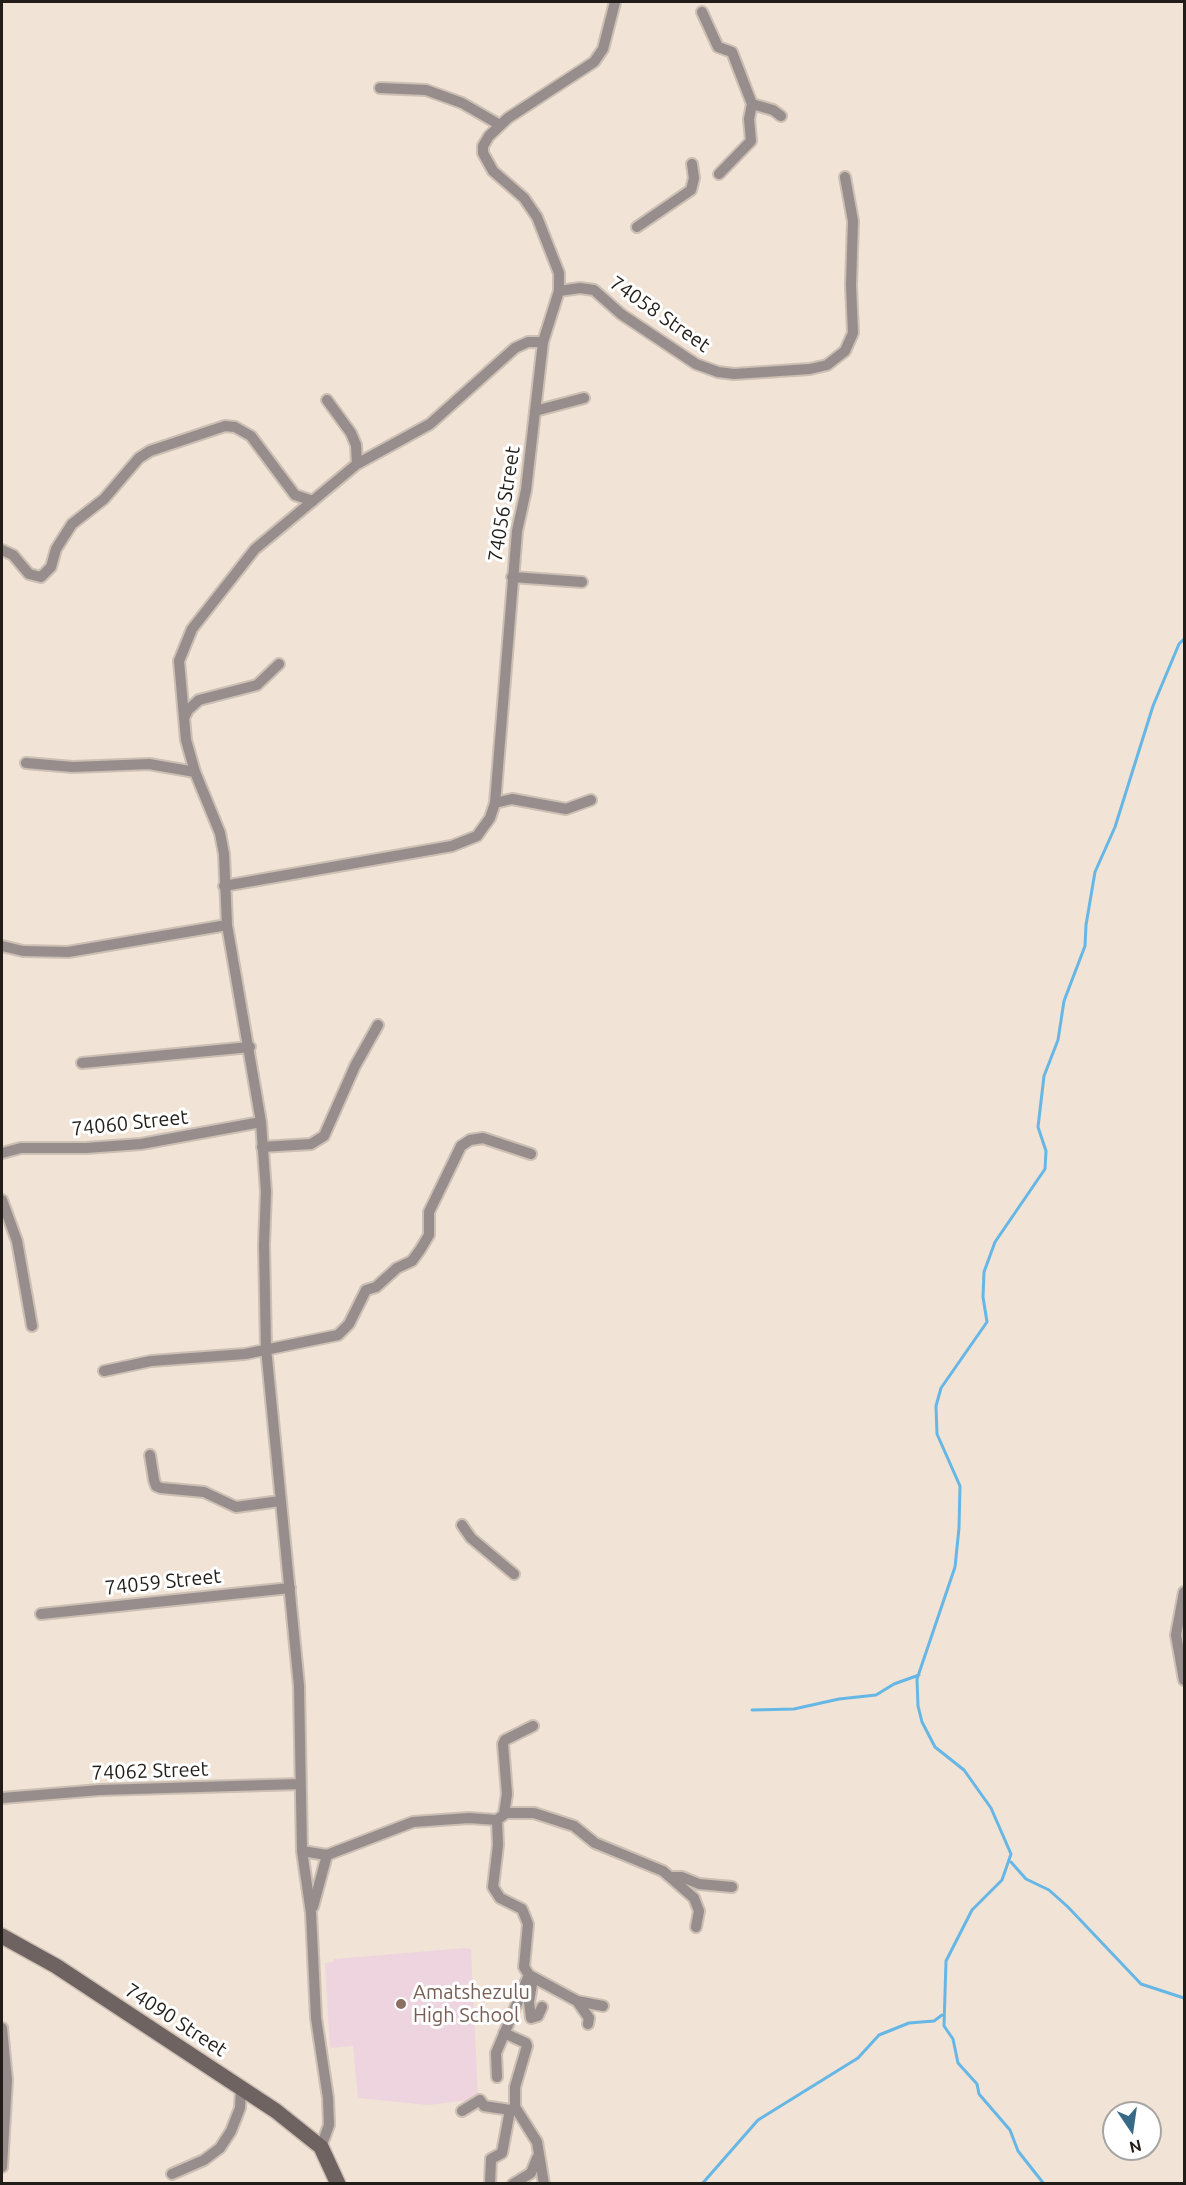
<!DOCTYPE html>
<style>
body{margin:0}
#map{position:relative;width:1186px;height:2185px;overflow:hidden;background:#f1e3d5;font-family:Ubuntu,sans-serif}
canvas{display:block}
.frame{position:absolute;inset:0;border:3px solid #221d18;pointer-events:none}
.north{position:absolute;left:1102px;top:2101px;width:60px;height:60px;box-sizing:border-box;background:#fff;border:2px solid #a7a5a3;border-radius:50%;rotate:167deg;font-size:16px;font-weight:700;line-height:24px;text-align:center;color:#221d18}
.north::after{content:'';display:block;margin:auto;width:21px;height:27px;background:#376a87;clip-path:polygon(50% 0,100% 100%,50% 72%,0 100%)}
</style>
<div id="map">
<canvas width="1186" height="2185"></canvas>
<div class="frame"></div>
<div class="north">N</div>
</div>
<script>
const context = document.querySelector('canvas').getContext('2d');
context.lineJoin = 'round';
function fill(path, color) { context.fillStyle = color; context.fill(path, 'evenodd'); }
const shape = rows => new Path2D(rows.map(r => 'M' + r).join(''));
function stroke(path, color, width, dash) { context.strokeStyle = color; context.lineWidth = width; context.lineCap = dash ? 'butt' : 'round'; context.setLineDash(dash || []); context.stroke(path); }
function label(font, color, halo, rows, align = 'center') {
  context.font = font + ' Ubuntu,sans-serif'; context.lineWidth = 6; context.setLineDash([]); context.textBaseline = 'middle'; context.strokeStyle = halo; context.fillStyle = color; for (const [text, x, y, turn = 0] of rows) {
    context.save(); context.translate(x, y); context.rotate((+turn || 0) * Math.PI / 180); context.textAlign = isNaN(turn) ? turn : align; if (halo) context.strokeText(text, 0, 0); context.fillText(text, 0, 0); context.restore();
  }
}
fill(shape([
 [465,1948,471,1949,478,2099,428,2105,358,2098,353,2046,330,2048,325,1963,332,1962,335,1959]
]), '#edd4de');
stroke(shape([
 [752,1710,794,1709,839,1699,876,1695,894,1684,919,1675],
 [1011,1862,1026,1879,1049,1890,1068,1907,1141,1984,1184,1998],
 [702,2184,758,2120,858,2058,879,2035,909,2023,934,2021,942,2015],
 [1044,2184,1018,2151,1010,2130,979,2094,977,2084,958,2063,953,2039,944,2026,946,1961,972,1910,1002,1880,1011,1854,991,1808,964,1770,935,1747,922,1722,918,1706,917,1679,955,1567,959,1528,960,1486,937,1434,936,1406,941,1388,987,1322,983,1297,984,1272,995,1242,1045,1169,1046,1151,1038,1127,1044,1076,1058,1040,1064,1001,1085,946,1086,925,1095,872,1115,827,1153,706,1179,644,1184,639]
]), '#66b7e6', 3);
const street = shape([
 [702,12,718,47,732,52,752,104,773,110,781,116],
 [380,88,426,90,462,103,500,125],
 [719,174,751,141,749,119,752,104],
 [637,227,691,190,694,178,692,164],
 [559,291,580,288,594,290,621,314,696,364,718,372,734,374,810,369,827,365,845,351,853,333,851,285,853,221,845,177],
 [327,400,351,433,356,445,357,464],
 [535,411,584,398],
 [2,550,13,555,29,574,41,577,51,567,56,549,72,524,104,499,139,458,150,451,225,426,235,427,251,436,295,495,313,501],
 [512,577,582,582],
 [184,718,188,710,199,700,257,685,279,664],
 [26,763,73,767,149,764,195,772],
 [495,803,512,799,566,809,591,800],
 [224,886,452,846,477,836,490,818,495,803,517,531,526,490,543,342,559,291,559,273,537,217,524,198,493,171,483,153,483,146,489,136,508,118,594,62,603,49,615,2],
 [2,946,23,951,68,952,227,925],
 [82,1063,250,1047],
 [262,1147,311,1144,324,1136,355,1066,378,1025],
 [2,1153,21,1148,86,1148,141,1144,261,1122],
 [2,1200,17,1241,32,1326],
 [104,1371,151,1361,245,1354,338,1335,349,1324,366,1290,376,1287,397,1268,412,1261,420,1250,429,1235,429,1212,461,1146,470,1140,483,1138,531,1154],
 [150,1455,154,1480,156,1486,161,1488,204,1492,236,1507,280,1501],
 [462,1525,471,1538,514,1574],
 [1184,1592,1176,1635,1184,1680],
 [41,1614,290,1588],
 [2,1798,100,1790,300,1784],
 [504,1814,507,1794,503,1744,505,1740,533,1726],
 [497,1820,506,1813,534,1813,574,1826,595,1843,663,1871,694,1898,699,1911,696,1927],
 [302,1851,327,1855,413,1822,469,1818,497,1820,498,1845,493,1887,500,1898,522,1909,528,1924,524,1967,529,1975,496,2053,497,2077],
 [672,1877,682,1877,699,1884,732,1887],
 [313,1907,327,1855],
 [529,1975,577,2001,603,2006],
 [533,1978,529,2002,531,2018,538,2016,542,2007],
 [577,2001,589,2018,588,2024],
 [2,2028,7,2080,2,2167],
 [504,2033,526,2043,527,2046,515,2087,515,2107,537,2142,544,2184],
 [462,2111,480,2100,484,2106,510,2110],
 [321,2147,329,2125,328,2098,316,2018,311,1913,302,1851,299,1686,266,1348,264,1245,266,1192,261,1122,227,925,224,854,220,833,195,772,186,740,179,661,192,629,255,549,357,464,430,424,515,348,528,342,543,342],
 [172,2174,204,2160,220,2148,231,2131,240,2108,241,2088],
 [490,2184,491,2159,502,2153,510,2110,515,2107],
 [513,2184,531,2173,537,2158]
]);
const secondary = shape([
 [2,1936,56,1966,276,2111,321,2147,338,2184]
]);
stroke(street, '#ccbfb3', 14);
stroke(secondary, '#ccbfb3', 18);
stroke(street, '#968d8c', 10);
stroke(secondary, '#6f6362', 15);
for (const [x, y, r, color] of [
 [401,2004,6,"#8d6e63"]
]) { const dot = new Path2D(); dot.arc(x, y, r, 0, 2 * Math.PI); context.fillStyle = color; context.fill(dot); stroke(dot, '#fff', 2); }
label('20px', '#221d18', '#fff', [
 ["74058 Street",660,314,35],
 ["74056 Street",504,504,-81],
 ["74060 Street",130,1123,-6],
 ["74059 Street",163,1582,-6],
 ["74062 Street",150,1771,-2],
 ["74090 Street",176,2020,33]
]);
label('20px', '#785e54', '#fff', [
 ["Amatshezulu",413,1992],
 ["High School",413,2015]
], 'left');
</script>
